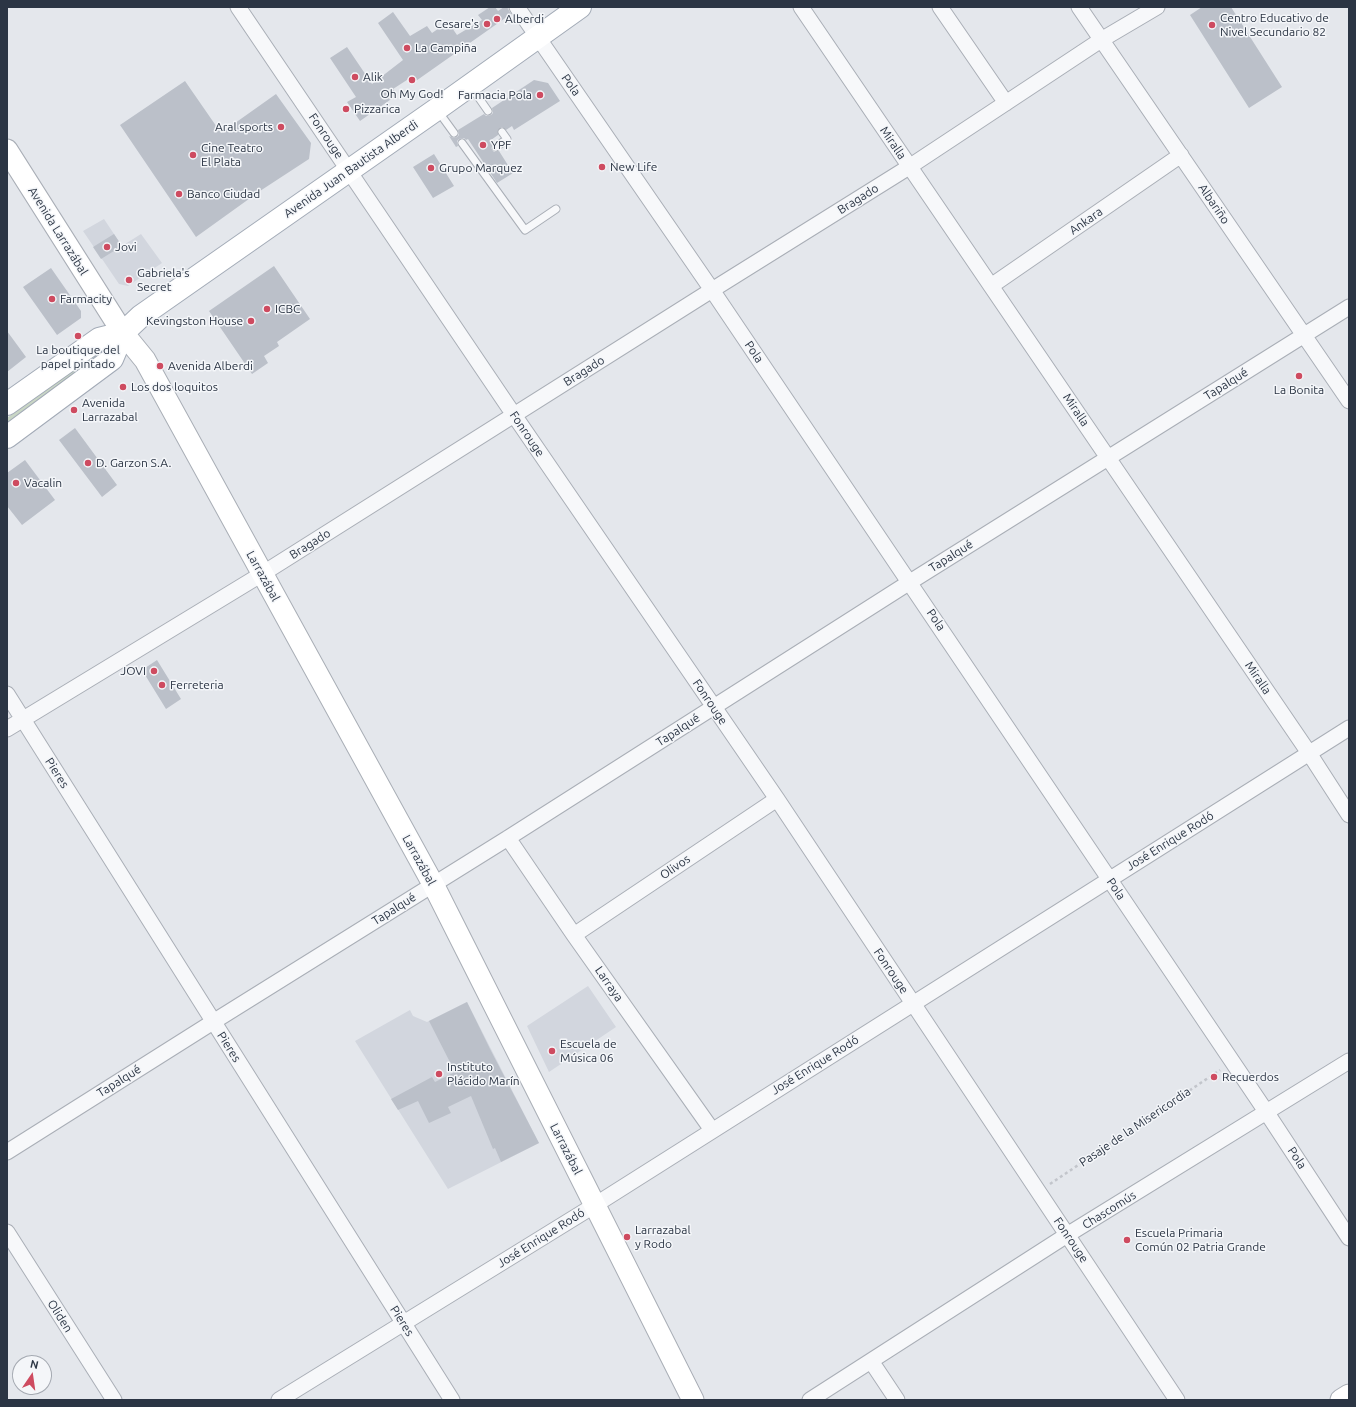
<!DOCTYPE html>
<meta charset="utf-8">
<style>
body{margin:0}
#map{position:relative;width:1356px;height:1407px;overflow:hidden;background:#e4e7ec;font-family:Ubuntu,sans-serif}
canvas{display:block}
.frame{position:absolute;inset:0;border:8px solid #2b3544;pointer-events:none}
.north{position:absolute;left:12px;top:1355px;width:40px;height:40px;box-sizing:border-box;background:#f4f6f9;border:1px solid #a4a9b1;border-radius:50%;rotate:13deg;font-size:11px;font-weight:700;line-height:16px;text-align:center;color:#2b3544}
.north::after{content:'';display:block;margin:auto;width:14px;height:18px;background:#ce4b60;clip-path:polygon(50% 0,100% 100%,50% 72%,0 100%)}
</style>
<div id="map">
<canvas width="1356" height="1407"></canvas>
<div class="frame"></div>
<div class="north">N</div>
</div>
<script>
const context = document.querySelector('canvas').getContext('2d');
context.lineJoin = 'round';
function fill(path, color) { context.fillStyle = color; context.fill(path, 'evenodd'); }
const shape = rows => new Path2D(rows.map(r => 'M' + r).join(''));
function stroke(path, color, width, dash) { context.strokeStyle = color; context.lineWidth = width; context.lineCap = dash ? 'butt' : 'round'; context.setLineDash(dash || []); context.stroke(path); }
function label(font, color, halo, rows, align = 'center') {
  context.font = font + ' Ubuntu,sans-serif'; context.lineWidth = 3; context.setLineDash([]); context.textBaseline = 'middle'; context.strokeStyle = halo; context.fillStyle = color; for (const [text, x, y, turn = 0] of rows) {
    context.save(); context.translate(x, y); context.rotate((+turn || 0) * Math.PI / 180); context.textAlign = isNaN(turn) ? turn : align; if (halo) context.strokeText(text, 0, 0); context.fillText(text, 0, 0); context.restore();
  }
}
fill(shape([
 [104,219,122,246,141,234,162,263,128,286,119,284,83,231],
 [588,986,616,1027,549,1072,527,1026],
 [467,1002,539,1143,448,1189,355,1041,410,1010,413,1016,427,1022]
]), '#d2d6de');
fill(shape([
 [98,352,101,356,7,425,7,418]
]), '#c9d6c5');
fill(shape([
 [490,7,495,7,498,11,504,7,507,7,511,14,413,83,410,78,393,89,397,95,360,121,347,102,356,97,330,58,347,47,372,84,403,60,378,23,393,12,410,36,427,26,432,33,448,22,457,35,482,20,478,15],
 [1202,7,1231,7,1282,87,1249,108,1190,15],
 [534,80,548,83,560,101,514,130,512,126,506,130,502,127,498,130,498,135,491,140,493,143,491,148,494,152,499,151,513,173,497,183,468,139,466,140,464,138,459,139,457,141,458,146,456,147,449,136,454,138,457,137,459,135,458,130,484,114,486,116,491,115,493,113,492,108],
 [185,81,221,133,276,94,311,143,309,159,260,191,196,237,120,125],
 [434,154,454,186,433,198,413,167],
 [114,234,122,246,101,259,93,247],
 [274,266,310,319,277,342,279,346,264,356,268,363,252,374,209,311],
 [51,268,81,311,81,318,57,335,23,287],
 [7,331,26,357,7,372],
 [75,428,117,485,102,497,59,440],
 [25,460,55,500,22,525,7,506,7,473],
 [157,660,181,699,166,709,142,670],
 [467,1002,490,1049,539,1143,501,1162,495,1148,493,1149,471,1096,448,1107,451,1113,429,1123,418,1101,398,1110,391,1099,432,1077,435,1082,455,1072,429,1021]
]), '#bbc0c9');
const lane = shape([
 [472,88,488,111],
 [438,111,454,133],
 [462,143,525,230,556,209],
 [496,147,507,139,502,132]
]);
const street = shape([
 [238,7,514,415,777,799,1177,1400],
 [517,7,712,290,1267,1113,1349,1238],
 [801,7,1309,753,1349,815],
 [940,7,1006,103],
 [1079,7,1349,401],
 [991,286,1181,155],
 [7,694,452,1400],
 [7,729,262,574,712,290,909,167,1101,40,1157,7],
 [508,838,574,935,712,1130],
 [574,935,777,799],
 [7,1152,213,1022,508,838,910,582,1349,307],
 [7,1232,114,1400],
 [871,1361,897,1400],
 [279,1400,595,1205,1349,728],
 [810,1400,1067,1235,1349,1061]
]);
const secondary = shape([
 [7,150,123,333,145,360,433,884,693,1400],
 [1341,1400,1349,1395]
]);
const primary = shape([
 [7,404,99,339,123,333],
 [7,437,112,359,123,333,141,316,437,109,580,7]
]);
stroke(lane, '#a9aeb6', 9);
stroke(street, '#a9aeb6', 17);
stroke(secondary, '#a9aeb6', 23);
stroke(primary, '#a3abb7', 24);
stroke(shape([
 [1050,1184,1220,1070]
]), '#c2c5cb', 2.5, [3, 3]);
stroke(lane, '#f7f8fa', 7);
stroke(street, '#f7f8fa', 15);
stroke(secondary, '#fff', 21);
stroke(primary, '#fff', 22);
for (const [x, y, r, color] of [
 [497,19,4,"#ce4b60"],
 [487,24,4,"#ce4b60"],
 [1212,25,4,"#ce4b60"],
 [407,48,4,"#ce4b60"],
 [355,77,4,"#ce4b60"],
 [412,80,4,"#ce4b60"],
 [540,95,4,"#ce4b60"],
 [346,109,4,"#ce4b60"],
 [281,127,4,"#ce4b60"],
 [483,145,4,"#ce4b60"],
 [193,155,4,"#ce4b60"],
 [602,167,4,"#ce4b60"],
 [431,168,4,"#ce4b60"],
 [179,194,4,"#ce4b60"],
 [107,247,4,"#ce4b60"],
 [129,280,4,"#ce4b60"],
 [52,299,4,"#ce4b60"],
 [267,309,4,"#ce4b60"],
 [251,321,4,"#ce4b60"],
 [78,336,4,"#ce4b60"],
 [160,366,4,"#ce4b60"],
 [1299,376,4,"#ce4b60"],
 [123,387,4,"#ce4b60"],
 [74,410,4,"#ce4b60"],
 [88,463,4,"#ce4b60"],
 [16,483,4,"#ce4b60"],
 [154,671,4,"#ce4b60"],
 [162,685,4,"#ce4b60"],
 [552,1051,4,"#ce4b60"],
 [439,1074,4,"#ce4b60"],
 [1214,1077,4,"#ce4b60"],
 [627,1237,4,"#ce4b60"],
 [1127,1240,4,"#ce4b60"]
]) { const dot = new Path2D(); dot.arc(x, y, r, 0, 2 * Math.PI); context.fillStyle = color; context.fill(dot); stroke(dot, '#f4f6f9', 1.5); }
label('12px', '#2b3544', '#f4f6f9', [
 ["Centro Educativo de",1220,18],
 ["Nivel Secundario 82",1220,32],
 ["Alberdi",505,19],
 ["Cesare's",479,24,"right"],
 ["La Campiña",415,48],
 ["Alik",363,77],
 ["Oh My God!",412,94,"center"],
 ["Farmacia Pola",532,95,"right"],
 ["Pizzarica",354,109],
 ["Aral sports",273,127,"right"],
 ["YPF",491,145],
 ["Cine Teatro",201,148],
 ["El Plata",201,162],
 ["New Life",610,167],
 ["Grupo Marquez",439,168],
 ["Banco Ciudad",187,194],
 ["Jovi",115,247],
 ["Gabriela's",137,273],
 ["Secret",137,287],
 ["Farmacity",60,299],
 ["ICBC",275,309],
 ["Kevingston House",243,321,"right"],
 ["La boutique del",78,350,"center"],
 ["papel pintado",78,364,"center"],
 ["Avenida Alberdi",168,366],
 ["Los dos loquitos",131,387],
 ["La Bonita",1299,390,"center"],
 ["Avenida",82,403],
 ["Larrazabal",82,417],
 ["D. Garzon S.A.",96,463],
 ["Vacalin",24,483],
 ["JOVI",146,671,"right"],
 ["Ferreteria",170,685],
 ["Escuela de",560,1044],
 ["Música 06",560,1058],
 ["Instituto",447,1067],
 ["Plácido Marín",447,1081],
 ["Recuerdos",1222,1077],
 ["Larrazabal",635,1230],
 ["y Rodo",635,1244],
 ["Escuela Primaria",1135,1233],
 ["Común 02 Patria Grande",1135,1247]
], 'left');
label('12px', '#2b3544', '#f4f6f9', [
 ["Pola",571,85,55],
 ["Fonrouge",326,136,56],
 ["Miralla",893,143,56],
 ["Avenida Juan Bautista Alberdi",351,169,-35],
 ["Bragado",858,199,-32],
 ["Albariño",1214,204,56],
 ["Ankara",1086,221,-35],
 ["Avenida Larrazábal",58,231,58],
 ["Pola",754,352,56],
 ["Bragado",584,371,-32],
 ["Tapalqué",1226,384,-32],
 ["Miralla",1076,410,56],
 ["Fonrouge",527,434,56],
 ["Bragado",310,544,-32],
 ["Tapalqué",951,556,-32],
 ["Larrazábal",263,576,61],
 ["Pola",936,620,56],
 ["Miralla",1258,678,56],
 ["Fonrouge",710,702,56],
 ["Tapalqué",678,730,-33],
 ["Pieres",57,773,58],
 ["José Enrique Rodó",1170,841,-32],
 ["Larrazábal",419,860,61],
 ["Olivos",675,867,-34],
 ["Pola",1116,889,56],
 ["Tapalqué",394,909,-32],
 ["Fonrouge",891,971,56],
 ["Larraya",609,984,55],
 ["Pieres",229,1047,58],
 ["José Enrique Rodó",815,1065,-32],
 ["Tapalqué",119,1081,-32],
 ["Pasaje de la Misericordia",1135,1127,-34],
 ["Larrazábal",566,1149,63],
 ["Pola",1297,1158,57],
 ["Chascomús",1109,1210,-32],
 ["José Enrique Rodó",541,1238,-32],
 ["Fonrouge",1071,1240,56],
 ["Oliden",60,1316,58],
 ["Pieres",402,1321,58]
]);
</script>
